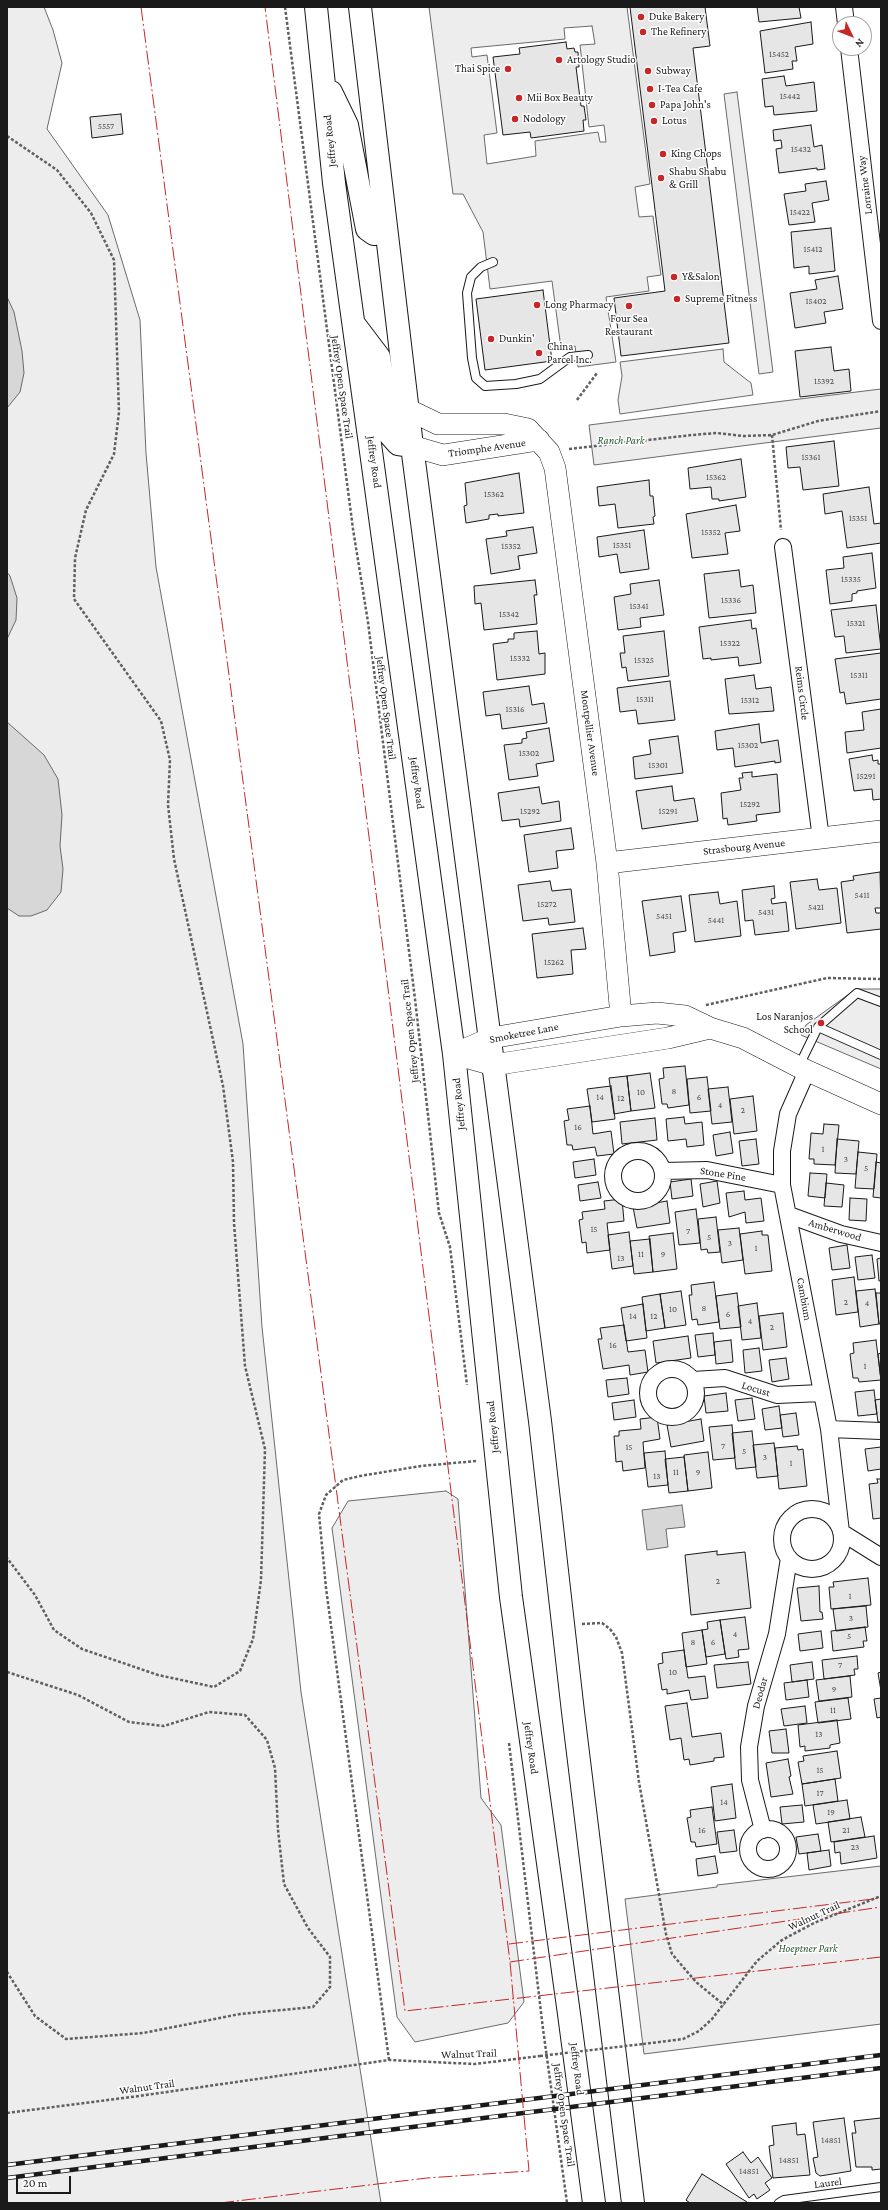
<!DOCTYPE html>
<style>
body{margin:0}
#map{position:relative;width:888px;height:2210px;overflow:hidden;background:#fff;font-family:"Crimson Pro",serif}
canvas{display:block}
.frame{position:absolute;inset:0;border:8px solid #1a1a1a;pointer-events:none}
.north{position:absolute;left:832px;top:16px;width:40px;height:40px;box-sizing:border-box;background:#fff;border:1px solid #a3a3a3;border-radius:50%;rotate:133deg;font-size:11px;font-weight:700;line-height:16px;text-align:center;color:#1a1a1a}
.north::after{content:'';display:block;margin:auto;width:14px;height:18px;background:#c62828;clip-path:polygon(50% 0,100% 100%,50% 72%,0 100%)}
.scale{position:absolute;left:16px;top:2176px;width:55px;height:18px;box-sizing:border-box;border:2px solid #1a1a1a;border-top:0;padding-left:5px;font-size:12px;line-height:14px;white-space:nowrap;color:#1a1a1a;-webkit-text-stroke:3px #fff;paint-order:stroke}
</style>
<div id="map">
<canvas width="888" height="2210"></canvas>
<div class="frame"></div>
<div class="north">N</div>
<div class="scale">20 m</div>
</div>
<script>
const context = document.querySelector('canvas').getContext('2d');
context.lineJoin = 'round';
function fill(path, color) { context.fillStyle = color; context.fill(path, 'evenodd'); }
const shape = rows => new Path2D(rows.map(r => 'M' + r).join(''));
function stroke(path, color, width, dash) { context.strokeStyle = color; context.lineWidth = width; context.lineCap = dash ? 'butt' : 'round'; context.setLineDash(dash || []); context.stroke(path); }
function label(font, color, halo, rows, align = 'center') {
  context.font = font + ' "Crimson Pro",serif'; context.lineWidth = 3; context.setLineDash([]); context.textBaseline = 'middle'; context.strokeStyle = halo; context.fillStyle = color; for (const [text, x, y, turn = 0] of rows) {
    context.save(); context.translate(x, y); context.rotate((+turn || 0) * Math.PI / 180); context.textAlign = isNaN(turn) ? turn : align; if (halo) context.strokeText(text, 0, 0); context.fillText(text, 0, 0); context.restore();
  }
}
const built = shape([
 [7,7,44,7,53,30,62,63,47,129,108,215,140,320,146,453,156,567,243,1044,262,1327,301,1692,381,2203,7,2203,7,7],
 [429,7,627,7,650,184,635,187,639,217,653,216,661,275,647,277,649,291,606,297,616,362,578,367,575,346,561,348,552,281,490,289,483,232,463,194,453,194,429,7],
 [592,26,595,44,580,45,589,127,604,125,606,142,600,142,598,132,535,141,536,156,487,164,484,135,497,133,487,55,472,57,471,48,565,39,564,28,592,26],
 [737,92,773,372,759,374,724,94,737,92],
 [723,349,724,362,751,383,753,395,620,414,618,400,622,376,620,362,723,349],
 [881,389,881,428,594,465,589,425,881,389],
 [856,989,881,989,881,1069,801,1035,806,1025,856,989],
 [446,1491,458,1499,481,1798,501,1825,524,2002,508,2023,415,2042,397,2017,332,1528,348,1501,446,1491],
 [881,1866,881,2024,644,2054,625,1899,717,1887,717,1885,881,1866]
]);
fill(built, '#ededed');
stroke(built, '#6a6a6a', 1);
const water = shape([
 [7,297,14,312,22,351,24,373,20,392,7,408,7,297],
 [7,572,10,576,17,598,16,620,7,639,7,572],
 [7,722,44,755,58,779,62,815,60,846,63,869,61,892,47,910,31,916,19,916,7,908,7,722],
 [682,1505,685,1527,666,1529,668,1547,647,1550,642,1510,682,1505]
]);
fill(water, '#d7d7d7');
stroke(water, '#6a6a6a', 1);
const building = shape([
 [630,7,705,7,710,46,693,48,729,343,621,356,614,298,665,291,630,7],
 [757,7,799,7,801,18,759,22,757,7],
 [811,22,813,44,795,47,797,61,792,61,793,69,765,73,760,31,811,22],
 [566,42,567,49,574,48,575,52,578,52,579,67,576,67,581,106,584,106,586,120,583,120,584,131,531,138,530,132,503,135,493,57,520,54,519,48,566,42],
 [784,76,786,86,814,82,817,111,774,115,773,106,765,107,762,79,784,76],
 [121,114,123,134,92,138,90,117,121,114],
 [811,125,814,147,822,145,825,169,817,170,817,168,779,173,776,149,782,148,781,140,774,141,773,130,811,125],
 [826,181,829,200,812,203,815,222,789,225,784,194,806,191,805,184,826,181],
 [831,228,835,271,809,274,809,266,794,268,791,232,831,228],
 [838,276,843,309,824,312,826,323,795,328,790,293,817,289,815,280,838,276],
 [543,290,552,361,485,370,476,299,543,290],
 [831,347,834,371,849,369,851,391,800,397,795,351,831,347],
 [834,441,839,486,803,490,800,467,788,468,786,447,834,441],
 [741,459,746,497,719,501,719,499,712,499,711,487,690,489,688,468,741,459],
 [519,473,524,513,498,516,498,514,489,515,489,519,466,523,464,506,467,505,465,483,519,473],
 [649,480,650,496,653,496,655,516,653,517,654,524,618,528,615,504,599,506,597,487,649,480],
 [869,487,874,524,881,523,881,543,847,548,842,511,825,514,823,494,869,487],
 [736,505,740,531,725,533,728,554,692,558,686,514,736,505],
 [533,527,537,553,518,556,520,569,491,574,486,539,507,536,506,531,533,527],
 [644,530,649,569,620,573,617,554,599,557,597,537,644,530],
 [872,553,876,588,857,591,857,593,852,594,852,601,830,604,826,570,844,568,843,557,872,553],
 [739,570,741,587,753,585,756,613,709,618,704,574,739,570],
 [535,580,537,595,534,595,537,624,484,630,481,603,475,604,474,586,535,580],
 [659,580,664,615,640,618,641,627,618,630,614,597,631,594,630,584,659,580],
 [876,605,881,649,846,653,844,636,835,637,831,610,876,605],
 [751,620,752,629,756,628,761,663,739,666,738,657,711,660,711,658,703,659,699,627,751,620],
 [537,631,539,654,545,653,545,674,497,680,493,644,508,642,508,639,514,639,514,633,537,631],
 [664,631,669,676,628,681,626,667,622,668,620,653,625,653,623,636,664,631],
 [881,653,881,699,846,704,844,692,840,693,835,659,881,653],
 [754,675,756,689,771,687,774,711,729,714,725,679,754,675],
 [670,681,675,720,638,724,636,710,620,712,617,688,670,681],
 [529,686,532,705,544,703,547,723,502,729,500,714,486,716,483,692,529,686],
 [881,709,881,748,847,753,845,732,864,730,862,712,881,709],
 [759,724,761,743,778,740,781,762,775,763,775,761,735,767,733,748,717,750,715,731,759,724],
 [549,728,554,761,536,764,538,776,509,780,504,745,522,743,522,739,527,738,526,732,549,728],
 [678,736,683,773,635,779,633,757,651,754,649,740,678,736],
 [872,755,873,761,878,760,878,764,881,764,881,799,873,800,872,789,854,791,849,759,872,755],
 [752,772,752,777,777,774,780,812,756,815,757,821,728,825,727,818,723,819,721,793,741,790,739,778,743,778,742,773,752,772],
 [672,786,674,801,694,798,698,821,642,829,636,791,672,786],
 [539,787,542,804,559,801,561,821,520,827,519,819,502,821,498,793,539,787],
 [571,828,574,849,556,851,558,868,529,872,524,835,571,828],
 [880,872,881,908,875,908,876,913,881,913,881,929,847,933,841,882,854,880,853,876,880,872],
 [817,879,819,890,837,888,841,923,796,929,790,882,817,879],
 [550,881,552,891,571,889,575,922,549,925,548,918,523,921,518,885,550,881],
 [774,886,775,898,771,899,772,904,786,902,789,931,755,935,753,920,745,921,742,890,774,886],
 [718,892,720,904,737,901,741,936,695,942,689,895,718,892],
 [681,896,686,931,673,933,675,952,650,956,642,901,681,896],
 [583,928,586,949,571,950,573,974,537,978,532,934,583,928],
 [685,1066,689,1105,668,1108,667,1104,662,1104,659,1079,664,1078,663,1068,685,1066],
 [650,1073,655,1108,631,1111,627,1076,650,1073],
 [627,1076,631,1111,614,1114,609,1078,627,1076],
 [707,1077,711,1111,690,1113,687,1079,707,1077],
 [611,1086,615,1119,592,1122,587,1089,611,1086],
 [728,1087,732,1122,712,1124,708,1089,728,1087],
 [753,1096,757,1131,734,1134,730,1099,753,1096],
 [590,1106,593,1134,611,1131,614,1154,597,1156,595,1147,573,1150,572,1145,567,1145,564,1121,569,1120,567,1109,590,1106],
 [684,1117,685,1124,702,1122,704,1145,687,1147,686,1139,668,1141,666,1119,684,1117],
 [655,1118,657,1140,622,1144,620,1122,655,1118],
 [824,1124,839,1125,835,1165,814,1164,814,1159,809,1159,811,1133,823,1134,824,1124],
 [730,1132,733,1153,716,1156,713,1135,730,1132],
 [756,1139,759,1164,742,1166,739,1141,756,1139],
 [837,1139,859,1141,856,1174,835,1173,837,1139],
 [858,1152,877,1154,874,1189,855,1188,858,1152],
 [594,1159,596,1175,575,1178,573,1162,594,1159],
 [876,1162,881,1163,881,1198,873,1197,876,1162],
 [810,1173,827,1174,825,1198,808,1196,810,1173],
 [691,1179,693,1196,672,1199,670,1182,691,1179],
 [717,1181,720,1203,703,1207,700,1184,717,1181],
 [598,1182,601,1198,580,1201,578,1185,598,1182],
 [826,1183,844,1185,842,1207,824,1206,826,1183],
 [744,1191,745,1200,761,1198,764,1221,746,1223,745,1212,729,1217,726,1193,744,1191],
 [850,1198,867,1199,866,1221,849,1220,850,1198],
 [622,1199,624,1221,607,1223,610,1250,587,1253,586,1242,582,1243,579,1220,583,1219,582,1212,605,1209,604,1201,622,1199],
 [667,1201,670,1223,637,1228,633,1207,667,1201],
 [696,1209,700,1243,679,1245,675,1212,696,1209],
 [716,1217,720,1252,708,1253,707,1249,701,1250,698,1219,716,1217],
 [739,1228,743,1260,722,1263,718,1230,739,1228],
 [762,1231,762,1235,768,1235,772,1271,745,1274,740,1234,762,1231],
 [629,1232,633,1266,612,1269,608,1235,629,1232],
 [673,1233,677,1269,653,1272,649,1236,673,1233],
 [650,1239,653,1272,634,1274,630,1241,650,1239],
 [847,1245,850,1268,832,1270,829,1248,847,1245],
 [872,1255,875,1278,858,1280,855,1257,872,1255],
 [881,1258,881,1281,879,1281,877,1259,881,1258],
 [854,1277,858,1312,836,1315,832,1280,854,1277],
 [714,1282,719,1322,698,1325,697,1319,692,1320,689,1295,692,1295,691,1285,714,1282],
 [875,1289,879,1324,860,1327,856,1291,875,1289],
 [681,1291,686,1325,665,1328,660,1294,681,1291],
 [737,1293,741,1327,720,1329,716,1296,737,1293],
 [876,1293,881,1293,881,1324,879,1324,876,1293],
 [660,1294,665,1328,646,1331,642,1297,660,1294],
 [757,1303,761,1338,742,1340,738,1306,757,1303],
 [643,1304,647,1338,626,1341,621,1308,643,1304],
 [783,1313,787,1347,763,1350,759,1316,783,1313],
 [624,1325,628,1352,645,1350,648,1372,630,1375,629,1365,603,1369,598,1339,602,1339,600,1328,624,1325],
 [713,1333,715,1355,698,1357,695,1335,713,1333],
 [688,1336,691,1358,656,1363,653,1341,688,1336],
 [731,1340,733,1362,716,1364,714,1342,731,1340],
 [876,1340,881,1380,859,1382,858,1378,853,1378,850,1354,854,1353,853,1343,876,1340],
 [759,1348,762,1371,745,1373,743,1350,759,1348],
 [881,1353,881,1381,878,1354,881,1353],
 [786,1358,789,1379,772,1382,769,1360,786,1358],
 [627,1378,629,1394,608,1397,606,1380,627,1378],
 [874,1390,877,1414,858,1416,855,1392,874,1390],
 [726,1393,728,1411,706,1413,704,1396,726,1393],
 [752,1398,755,1419,738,1421,735,1400,752,1398],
 [881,1399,881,1422,878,1422,875,1400,881,1399],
 [634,1400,636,1417,614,1420,612,1403,634,1400],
 [779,1406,782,1428,765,1430,762,1409,779,1406],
 [796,1413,799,1435,783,1437,780,1415,796,1413],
 [657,1417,660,1439,643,1442,645,1468,623,1471,622,1461,616,1462,614,1436,619,1436,619,1431,641,1429,640,1419,657,1417],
 [701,1419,704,1441,671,1447,667,1425,701,1419],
 [732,1425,735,1458,713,1460,709,1427,732,1425],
 [752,1431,756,1467,736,1469,732,1433,752,1431],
 [774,1443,778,1476,757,1478,753,1445,774,1443],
 [797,1446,798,1450,803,1449,807,1486,779,1489,775,1448,797,1446],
 [881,1447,881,1469,868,1471,865,1449,881,1447],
 [665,1451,668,1485,648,1487,644,1453,665,1451],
 [708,1452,712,1488,688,1491,684,1455,708,1452],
 [684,1457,688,1491,669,1493,665,1459,684,1457],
 [877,1479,881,1479,881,1518,873,1519,869,1484,878,1483,877,1479],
 [717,1551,717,1555,745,1552,751,1608,691,1615,685,1555,717,1551],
 [868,1578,871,1605,831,1609,829,1587,834,1587,833,1582,868,1578],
 [819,1586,820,1612,822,1612,823,1619,801,1621,797,1588,819,1586],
 [866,1606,868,1627,836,1631,833,1609,866,1606],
 [745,1617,749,1649,738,1650,739,1657,726,1659,720,1620,745,1617],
 [720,1620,725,1654,706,1657,702,1630,708,1629,707,1622,720,1620],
 [865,1627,867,1641,863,1641,864,1647,833,1651,831,1631,865,1627],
 [702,1630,707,1664,686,1667,682,1633,702,1630],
 [821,1631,823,1648,800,1651,798,1634,821,1631],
 [684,1650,688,1678,705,1676,708,1698,691,1700,689,1690,667,1694,667,1689,662,1690,658,1664,663,1663,662,1653,684,1650],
 [857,1656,858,1669,854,1669,855,1675,824,1679,822,1660,857,1656],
 [748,1662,751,1684,717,1688,714,1665,748,1662],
 [812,1662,814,1679,792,1682,790,1665,812,1662],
 [881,1672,881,1691,878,1673,881,1672],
 [850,1676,852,1697,819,1701,816,1680,850,1676],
 [807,1680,809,1697,786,1700,784,1683,807,1680],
 [848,1698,851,1719,818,1723,815,1702,848,1698],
 [881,1698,881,1717,877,1718,874,1699,881,1698],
 [687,1703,692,1737,721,1733,724,1757,714,1758,714,1761,690,1765,689,1759,684,1760,681,1738,670,1740,665,1706,687,1703],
 [805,1706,807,1723,784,1726,781,1709,805,1706],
 [837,1720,840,1743,830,1745,830,1748,805,1751,805,1746,800,1747,798,1725,837,1720],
 [786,1729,789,1753,772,1753,769,1731,786,1729],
 [837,1751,841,1778,802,1784,798,1762,804,1761,803,1756,837,1751],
 [788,1759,791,1776,789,1777,793,1794,771,1797,766,1763,788,1759],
 [835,1779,838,1801,805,1806,802,1784,835,1779],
 [732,1784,736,1818,715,1821,711,1787,732,1784],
 [847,1800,850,1819,816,1824,813,1805,847,1800],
 [802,1805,804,1822,782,1824,780,1807,802,1805],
 [712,1807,717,1844,696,1847,695,1842,691,1842,687,1818,691,1817,690,1810,712,1807],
 [861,1817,865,1837,831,1842,828,1822,861,1817],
 [734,1830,737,1851,720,1853,717,1832,734,1830],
 [818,1834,821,1851,799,1854,796,1837,818,1834],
 [874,1836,877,1858,841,1864,840,1852,835,1853,834,1842,874,1836],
 [829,1850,831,1866,809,1870,807,1853,829,1850],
 [715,1856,718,1873,698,1876,696,1859,715,1856],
 [844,2118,851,2171,820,2176,816,2173,813,2158,818,2157,813,2122,844,2118],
 [881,2118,881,2169,872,2170,872,2167,856,2167,852,2133,856,2133,854,2121,881,2118],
 [796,2123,797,2135,805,2134,810,2175,773,2178,769,2146,774,2145,772,2126,796,2123],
 [743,2152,751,2163,758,2157,772,2178,765,2183,770,2190,757,2199,754,2194,749,2198,726,2164,743,2152],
 [702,2174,747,2202,747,2203,690,2203,686,2200,702,2174]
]);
fill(building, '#e6e6e6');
stroke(building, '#1a1a1a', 1);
const service = shape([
 [493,262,481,267,471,277,467,293,472,358,476,378,485,386,516,384,540,379,570,357,588,355],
 [818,1027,881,1055],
 [799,1066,818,1027,857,993,881,1002],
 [779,2203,784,2200,881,2187]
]);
const minor = shape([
 [844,7,846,24],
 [849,48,881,321],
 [783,547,821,839],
 [807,1071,788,1114,782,1151,782,1185,829,1429,841,1532,881,1557],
 '613 1176a25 25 0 1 1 50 0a25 25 0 1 1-50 0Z',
 [663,1171,707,1170,782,1185],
 [789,1215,841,1234,881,1243],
 '648 1393a24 24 0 1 1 48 0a24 24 0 1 1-48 0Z',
 [693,1380,725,1378,777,1395,821,1393],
 [829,1429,881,1431],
 '782 1539a30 30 0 1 1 60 0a30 30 0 1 1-60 0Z',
 '748 1849a20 20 0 1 1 40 0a20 20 0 1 1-40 0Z',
 [763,1830,750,1780,749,1747,756,1706,777,1634,789,1558]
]);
const tertiary = shape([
 [407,409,438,424,504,424,528,429,549,452,555,468,607,863,621,1016],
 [412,446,443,455,539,440],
 [607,863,881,831],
 [454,1054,491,1038,621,1016,657,1013,685,1016,710,1028,743,1038,799,1067,881,1104],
 [454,1054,493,1065,668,1038,710,1028]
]);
const primary = shape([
 [316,7,334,183,454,1054,511,1597,569,2014,594,2203],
 [360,7,412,446,540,1421,573,1712,633,2203],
 [331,92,347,125,367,229,374,234,386,231],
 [354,324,379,357,390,435,398,444,412,446]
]);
stroke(service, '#1a1a1a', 10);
stroke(minor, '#1a1a1a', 18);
stroke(tertiary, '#1a1a1a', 22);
stroke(primary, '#1a1a1a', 24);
stroke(shape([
 [285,7,353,529,368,622,415,999,439,1213,450,1247,467,1385],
 [7,136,57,170,91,213,114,260,119,412,114,454,86,510,75,558,74,599,161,721,170,760,168,805,174,859,223,1086,233,1162,234,1223,245,1366,265,1449,261,1580,253,1639,240,1671,214,1687,158,1675,82,1649,54,1630,35,1595,7,1558],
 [577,400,597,373],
 [772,435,781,530],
 [569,449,692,435,717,433,743,436,772,435,818,421,881,411],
 [706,1005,827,978,881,979],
 [582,1624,602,1623,610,1629,616,1637,622,1653,639,1782,666,1934,672,1954,696,1982,724,2005],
 [7,1672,78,1695,129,1722,164,1726,209,1712,245,1715,267,1740,275,1768,278,1830,284,1884,308,1928,330,1957,330,1987,313,2007,240,2014,143,2033,66,2039,35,2016,7,1972],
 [509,1743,543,2029,567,2203],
 [643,2044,683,2039,699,2031,712,2019,757,1961,782,1940,814,1923,881,1896],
 [389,2060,326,1588,319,1514,326,1495,343,1480,360,1476,421,1466,476,1461],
 [7,2113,139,2096,389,2060,475,2064,540,2056]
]), '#5f5f5f', 2.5, [3, 2]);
stroke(service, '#fff', 8);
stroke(minor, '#fff', 16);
stroke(tertiary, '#fff', 21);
stroke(primary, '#fff', 22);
const rail = shape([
 [7,2165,881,2055],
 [7,2178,881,2068]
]);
stroke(rail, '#1a1a1a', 4.5);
stroke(rail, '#fff', 3, [9]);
stroke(shape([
 [540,2056,643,2044]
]), '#5f5f5f', 2.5, [3, 2]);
stroke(shape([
 [141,7,405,2011,881,1957],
 [509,1944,881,1898],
 [510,1962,881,1907],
 [220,2203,427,2178,529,2171,510,1962,265,7]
]), '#c62828', 1, [14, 3, 2, 3]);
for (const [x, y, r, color] of [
 [641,17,4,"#c62828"],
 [643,32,4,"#c62828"],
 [559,60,4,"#c62828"],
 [508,69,4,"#c62828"],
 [648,71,4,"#c62828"],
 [650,89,4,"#c62828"],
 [519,98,4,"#c62828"],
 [652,105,4,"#c62828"],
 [515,119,4,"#c62828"],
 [654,121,4,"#c62828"],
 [663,154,4,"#c62828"],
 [661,178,4,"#c62828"],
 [674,277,4,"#c62828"],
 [677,299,4,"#c62828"],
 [537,305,4,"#c62828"],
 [629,306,4,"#c62828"],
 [491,339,4,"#c62828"],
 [539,353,4,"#c62828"],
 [821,1023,4,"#c62828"]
]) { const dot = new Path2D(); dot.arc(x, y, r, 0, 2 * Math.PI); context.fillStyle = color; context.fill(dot); stroke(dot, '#fff', 1.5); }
label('9px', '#4d4d4d', null, [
 ["15452",779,54],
 ["15442",790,96],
 ["5557",106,126],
 ["15432",801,149],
 ["15422",800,212],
 ["15412",813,249],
 ["15402",816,301],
 ["15392",824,381],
 ["15361",811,457],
 ["15362",716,477],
 ["15362",494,494],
 ["15351",858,518],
 ["15352",711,532],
 ["15351",622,545],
 ["15352",511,546],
 ["15335",851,579],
 ["15336",731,600],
 ["15341",639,606],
 ["15342",509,614],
 ["15321",856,623],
 ["15322",730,643],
 ["15332",520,658],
 ["15325",644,660],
 ["15311",859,675],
 ["15311",645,699],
 ["15312",750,700],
 ["15316",515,709],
 ["15302",748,745],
 ["15302",529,753],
 ["15301",658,765],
 ["15291",866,776],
 ["15292",750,804],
 ["15292",530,811],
 ["15291",668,811],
 ["5411",862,895],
 ["15272",547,904],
 ["5421",816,907],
 ["5431",766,912],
 ["5451",664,916],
 ["5441",716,920],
 ["15262",554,962],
 ["8",674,1091],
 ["10",641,1092],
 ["14",600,1097],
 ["6",699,1097],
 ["12",621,1098],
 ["4",720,1105],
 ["2",743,1110],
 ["16",578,1127],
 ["1",823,1149],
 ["3",846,1159],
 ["5",866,1168],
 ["15",594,1229],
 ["7",688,1231],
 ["5",709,1237],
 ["3",730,1243],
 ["1",756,1248],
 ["11",641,1254],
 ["9",663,1254],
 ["13",621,1258],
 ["2",846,1302],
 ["4",867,1303],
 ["8",704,1308],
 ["10",673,1309],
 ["6",728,1314],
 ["14",633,1316],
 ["12",654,1316],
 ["4",750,1321],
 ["2",772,1327],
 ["16",613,1345],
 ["1",865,1366],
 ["7",723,1446],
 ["15",629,1447],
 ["5",744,1451],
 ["3",765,1457],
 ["1",791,1463],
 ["11",676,1472],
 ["9",698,1472],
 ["13",657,1476],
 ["2",718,1581],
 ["1",850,1596],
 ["3",851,1618],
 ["4",735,1634],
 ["5",849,1636],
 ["8",693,1642],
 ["6",713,1642],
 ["7",840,1665],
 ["10",673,1672],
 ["9",834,1689],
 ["11",833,1710],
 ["13",819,1734],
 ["15",820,1770],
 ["17",820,1793],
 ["14",724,1802],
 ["19",831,1812],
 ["16",702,1830],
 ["21",846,1830],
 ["23",855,1847],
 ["14851",831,2140],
 ["14851",789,2160],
 ["14851",749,2171]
]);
label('11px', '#1a1a1a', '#fff', [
 ["Duke Bakery",649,17],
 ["The Refinery",651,32],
 ["Artology Studio",567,60],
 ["Thai Spice",500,69,"right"],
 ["Subway",656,71],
 ["I-Tea Cafe",658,89],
 ["Mii Box Beauty",527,98],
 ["Papa John's",660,105],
 ["Nodology",523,119],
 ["Lotus",662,121],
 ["King Chops",671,154],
 ["Shabu Shabu",669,172],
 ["& Grill",669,185],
 ["Y&Salon",682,277],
 ["Supreme Fitness",685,299],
 ["Long Pharmacy",545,305],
 ["Four Sea",629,319,"center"],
 ["Restaurant",629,332,"center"],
 ["Dunkin'",499,339],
 ["China",547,347],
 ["Parcel Inc.",547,360],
 ["Los Naranjos",813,1017,"right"],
 ["School",813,1030,"right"]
], 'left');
label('11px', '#1a1a1a', '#fff', [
 ["Jeffrey Road",330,141,-96],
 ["Lorraine Way",865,185,-97],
 ["Jeffrey Open Space Trail",342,387,82],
 ["Triomphe Avenue",487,448,-8],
 ["Jeffrey Road",374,462,82],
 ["Reims Circle",802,693,83],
 ["Jeffrey Open Space Trail",386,708,83],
 ["Montpellier Avenue",590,733,82],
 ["Jeffrey Road",417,783,82],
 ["Strasbourg Avenue",744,847,-6],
 ["Jeffrey Open Space Trail",410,1031,-96],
 ["Smoketree Lane",524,1033,-11],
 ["Jeffrey Road",459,1104,-96],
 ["Stone Pine",723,1174,9],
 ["Amberwood",835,1230,17],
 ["Cambium",804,1299,80],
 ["Locust",756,1389,17],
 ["Jeffrey Road",493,1427,-96],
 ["Deodar",760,1693,-75],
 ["Jeffrey Road",531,1748,82],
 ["Walnut Trail",814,1916,-25],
 ["Walnut Trail",469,2054,-2],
 ["Jeffrey Road",577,2069,83],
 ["Walnut Trail",147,2087,-8],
 ["Jeffrey Open Space Trail",564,2115,82],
 ["Laurel",828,2183,-7]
]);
label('italic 11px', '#2b5a34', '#fff', [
 ["Ranch Park",621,441],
 ["Hoeptner Park",808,1949]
]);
</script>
